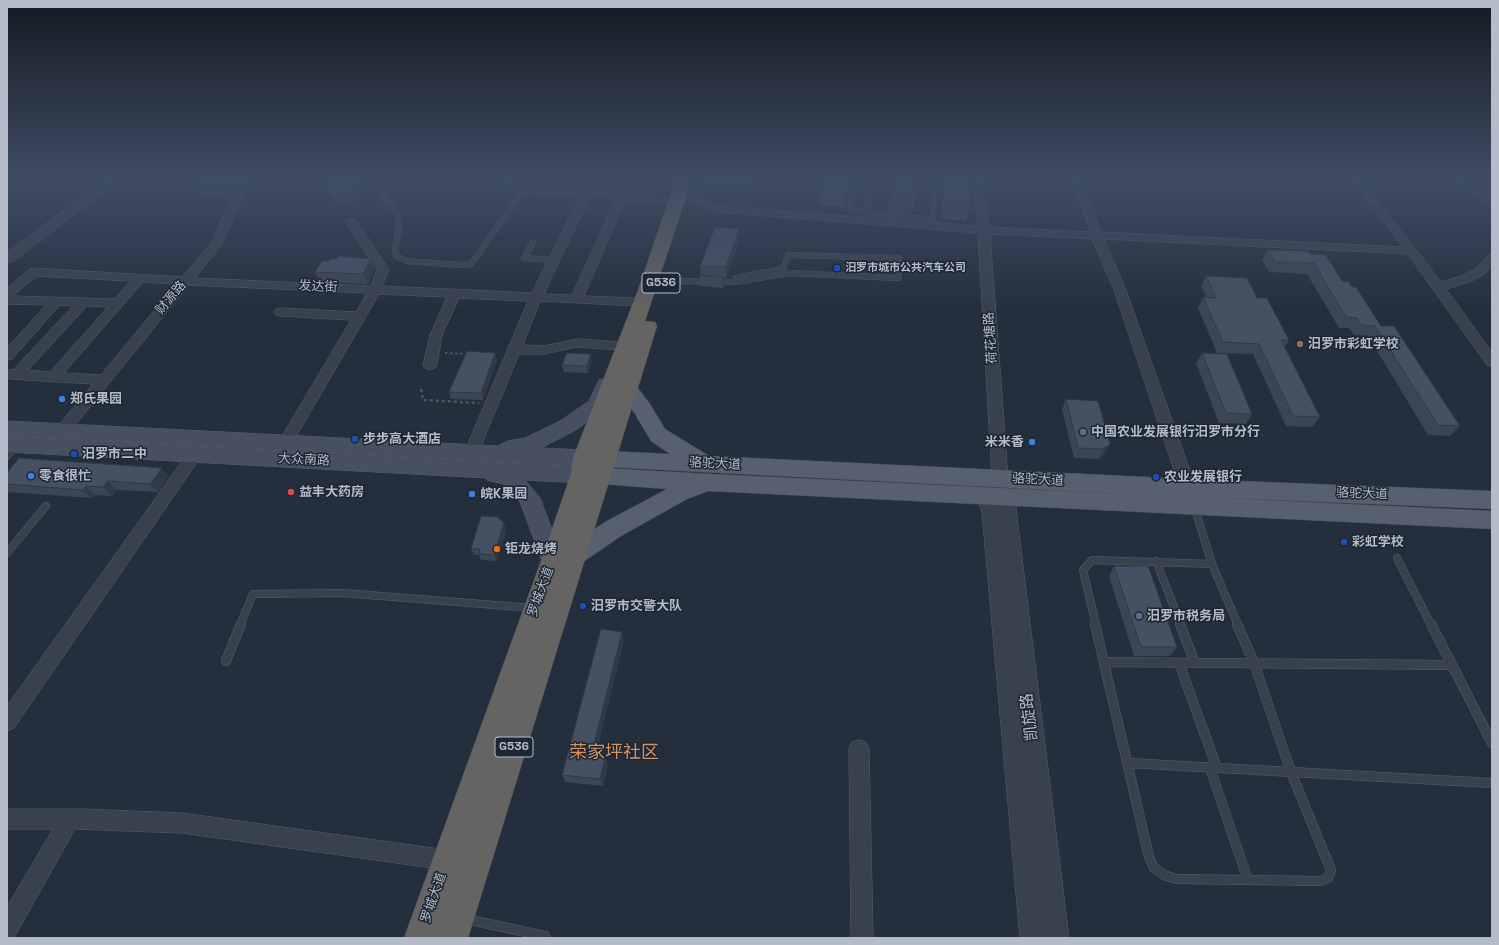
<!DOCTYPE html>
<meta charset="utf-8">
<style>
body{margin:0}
#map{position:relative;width:1499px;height:945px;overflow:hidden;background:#242f3e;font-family:"Space Grotesk",sans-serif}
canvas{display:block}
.frame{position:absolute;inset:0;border:8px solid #b4bcc9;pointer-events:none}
</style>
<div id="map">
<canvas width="1499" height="945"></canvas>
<div class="frame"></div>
</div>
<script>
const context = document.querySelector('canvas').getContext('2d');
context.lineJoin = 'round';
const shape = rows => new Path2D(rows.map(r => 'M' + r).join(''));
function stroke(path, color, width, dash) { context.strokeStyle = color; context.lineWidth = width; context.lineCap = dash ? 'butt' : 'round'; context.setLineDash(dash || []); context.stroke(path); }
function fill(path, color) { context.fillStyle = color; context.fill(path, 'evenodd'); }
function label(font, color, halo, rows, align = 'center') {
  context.font = font + ' "Space Grotesk","Noto Sans SC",sans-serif'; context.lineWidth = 3; context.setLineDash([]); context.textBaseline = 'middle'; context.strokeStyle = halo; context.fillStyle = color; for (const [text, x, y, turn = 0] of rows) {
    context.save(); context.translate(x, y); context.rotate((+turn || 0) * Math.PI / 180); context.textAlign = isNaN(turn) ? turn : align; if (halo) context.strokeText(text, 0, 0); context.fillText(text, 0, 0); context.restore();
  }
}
const serviceFar2 = shape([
 [393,179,383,196,398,213,399,226,395,250,396,256,407,261,460,265,471,264,524,190,529,179],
 [854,179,850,210,909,218,933,219,933,179],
 [698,180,748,183,750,179],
 [524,190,622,196,660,202,676,201],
 [867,212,870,179],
 [909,218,913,179],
 [533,242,524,258,553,260],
 [788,255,899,258,899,278,788,273,737,282,736,278,783,269,788,255],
 [662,281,737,282]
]);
const serviceFar1 = shape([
 [7,456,16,445],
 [1194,506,1212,564],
 [7,553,46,506],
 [1397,558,1431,625],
 [1156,561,1181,625],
 [1212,564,1238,625],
 [240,625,253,594,343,593,533,608],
 [1096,625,1083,570,1092,560,1212,564]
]);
const service = shape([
 [1095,624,1149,857,1154,868,1164,875,1176,879,1321,881,1328,878,1331,870,1291,772,1254,663,1237,624],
 [1180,624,1195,663],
 [1431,624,1492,743],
 [226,661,241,624],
 [1104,662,1452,665],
 [1179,663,1217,768],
 [1128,763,1492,783],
 [1210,768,1248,880],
 [465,919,545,936,545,938]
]);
const minor = shape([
 [198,179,241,179,245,180,247,186,241,194,242,196,223,243,195,278,371,286,377,269,345,221,351,218,355,219,389,269,382,286,532,293,581,194,586,191,590,192,591,194,544,294,572,295,617,196,618,194,626,194,627,196,584,296,636,298,642,302,636,306,540,301,523,345,544,346,577,339,621,342,626,343,628,346,626,349,621,350,577,347,544,354,519,354,478,453,476,457,471,459,466,457,464,453,528,301,459,298,442,335,437,365,435,368,430,370,425,368,423,365,430,335,447,297,379,294,290,447,285,448,280,447,278,443,351,320,280,316,276,315,274,312,276,309,280,308,356,312,367,293,189,285,67,435,62,436,57,435,55,431,57,427,93,384,10,379,7,378,7,370,13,370,73,306,60,305,12,359,7,360,7,348,46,305,7,304,7,288,30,269,34,268,182,277,212,242,231,197,209,196,198,193,195,186,198,179],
 [217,183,236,185,237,185,233,189,209,190,205,186,217,183],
 [37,276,130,281,115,299,12,296,37,276],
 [143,282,176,284,101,375,64,373,143,282],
 [87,306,108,307,50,372,28,370,87,306],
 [972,179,982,179,989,227,1090,232,1072,179,1082,179,1101,232,1403,247,1351,179,1361,179,1441,282,1464,275,1478,267,1488,255,1492,253,1492,265,1486,273,1472,281,1446,289,1492,352,1492,367,1487,365,1408,254,1104,239,1126,290,1196,488,1193,492,1188,494,1183,492,1180,488,1114,290,1092,239,990,234,1008,478,1014,490,1011,494,1006,496,1001,494,992,478,978,233,716,212,688,201,687,199,692,196,718,206,978,226,972,179],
 [1445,179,1457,179,1492,198,1492,206,1445,179],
 [195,448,200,450,202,454,200,458,14,728,7,731,7,706,190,450,195,448],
 [859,740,866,742,869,749,873,938,851,938,849,749,852,742,859,740],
 [7,809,81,809,182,813,447,850,454,853,457,860,454,867,447,870,182,833,75,829,15,936,7,938,7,907,53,829,7,829,7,809]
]);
const tertiary = shape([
 [107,179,122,179,12,262,7,263,7,252,107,179],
 [1000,471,1007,473,1010,478,996,497,998,502,1002,491,1009,488,1016,491,1019,496,1016,510,1069,938,1020,938,982,512,976,496,993,473,1000,471]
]);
const secondary = shape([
 [606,378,613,380,616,385,604,410,574,431,541,448,584,450,591,452,594,458,591,464,584,466,7,435,7,421,499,446,501,444,508,441,525,438,560,421,589,401,599,380,606,378],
 [7,436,600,468,607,470,611,476,607,482,600,484,525,480,540,498,564,561,561,568,553,571,545,568,542,561,520,502,503,484,487,480,486,478,7,452,7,436]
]);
const primary = shape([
 [628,382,635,384,650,404,665,429,709,456,1188,479,1492,491,1492,509,1203,497,1492,511,1492,529,708,491,687,499,621,536,583,562,575,565,567,562,563,555,567,548,605,522,667,489,601,484,593,482,590,476,593,470,601,468,711,474,1165,496,586,466,578,464,575,458,578,452,586,450,670,454,651,441,635,414,618,389,621,384,628,382]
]);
const trunk = shape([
 [676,179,692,179,645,321,655,322,657,326,468,938,404,938,541,561,571,474,573,458,638,290,676,179]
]);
stroke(serviceFar2, '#565f6c', 6);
stroke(serviceFar1, '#565f6c', 8);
stroke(service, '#565f6c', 10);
stroke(minor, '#565f6c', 1);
stroke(tertiary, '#565f6c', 1);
stroke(secondary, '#565f6c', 1);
stroke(primary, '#414a57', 1);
stroke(trunk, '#434c59', 1);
stroke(shape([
 [445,353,468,354]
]), '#44595c', 2, [2.5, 2.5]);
stroke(shape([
 [421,389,423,400,479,403]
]), '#44595c', 2.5, [3, 3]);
stroke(serviceFar2, '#38414e', 5.5);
stroke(serviceFar1, '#38414e', 7);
stroke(service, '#38414e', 9);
fill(minor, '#38414e');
fill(tertiary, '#38414e');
fill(secondary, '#465061');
fill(primary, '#56606e');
fill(trunk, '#656462');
fill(shape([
 [324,179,370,179,352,203,335,203,333,196,330,196,326,186,327,185],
 [494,179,514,179,511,184,495,183],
 [848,179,845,207,821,205,822,195],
 [892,179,910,179,905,213,888,211],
 [939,179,967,179,967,185,971,200,966,220,961,219,959,221,942,219,943,190,939,190],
 [739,240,726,278,723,278,724,286,723,288,700,286,700,275,701,275,700,267],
 [1268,250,1310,254,1342,281,1352,287,1381,326,1460,426,1450,436,1428,435,1368,336,1354,335,1349,328,1339,328,1307,274,1269,272,1262,260],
 [371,259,375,269,368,284,320,282,315,272,329,261],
 [1206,276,1257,298,1289,340,1285,347,1320,417,1312,427,1286,426,1253,354,1217,353,1198,308,1203,297,1206,297,1201,286],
 [1202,353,1252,414,1246,424,1219,423,1196,363],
 [497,360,483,400,451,399,449,392],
 [592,361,588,373,564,372,562,365],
 [1066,399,1110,444,1105,454,1098,459,1074,458,1062,409],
 [7,473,169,476,158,492,116,490,112,496,94,495,91,498,7,492],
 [504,523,506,530,497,561,481,560,479,555,474,555,471,549],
 [1114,566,1177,647,1170,656,1134,656,1109,576],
 [624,641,595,756,605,758,608,765,603,786,565,782,562,775]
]), '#3b4654');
fill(shape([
 [359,179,370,179,352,203,348,193],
 [509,179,514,179,511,184],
 [965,199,961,219,959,221,964,201],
 [739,229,739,240,726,278,726,267],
 [371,259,375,269,368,284,363,274],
 [723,276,724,286,723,288],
 [495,353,497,360,483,400,481,393],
 [591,354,592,361,588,373,587,366],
 [1110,444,1105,454,1098,459,1103,449],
 [162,468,169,476,158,492,150,484],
 [108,481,116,490,112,496,103,487],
 [86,486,94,495,91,498,83,490],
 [504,523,506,530,497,561,494,555],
 [622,632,624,641,594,763,591,756],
 [605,758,608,765,603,786,600,779]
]), '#303945');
const building = shape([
 [324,179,359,179,348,193,331,192,336,186,326,186,331,179,324,179],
 [824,179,848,179,846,197,822,195,824,179],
 [892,179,910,179,908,193,891,191,892,179],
 [946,179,967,179,967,185,971,185,971,200,965,199,964,201,945,200,946,179],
 [715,227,739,229,726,267,700,267,715,227],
 [1268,250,1308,251,1310,254,1326,255,1342,281,1349,282,1352,287,1356,287,1381,326,1394,326,1460,426,1438,425,1375,326,1361,325,1357,318,1346,317,1314,263,1275,262,1268,250],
 [338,256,371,259,363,274,315,272,322,261,329,261,329,259,336,259,338,256],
 [700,275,723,276,723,278,700,275],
 [1206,276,1247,278,1257,298,1267,298,1289,340,1281,340,1320,417,1293,416,1259,344,1223,342,1203,297,1216,298,1206,276],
 [467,351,495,353,481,393,449,392,467,351],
 [567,353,591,354,587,366,562,365,567,353],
 [1202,353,1227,354,1252,414,1226,413,1202,353],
 [1066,399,1098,401,1110,444,1103,449,1078,448,1066,399],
 [19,458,162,468,150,484,108,481,103,487,86,486,83,490,7,484,7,473,19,458],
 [481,516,497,517,504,523,494,555,479,554,480,549,471,549,481,516],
 [1114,566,1148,566,1177,647,1141,647,1114,566],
 [601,629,622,632,591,756,605,758,600,779,562,775,601,629]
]);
fill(building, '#455162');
stroke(building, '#303945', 1);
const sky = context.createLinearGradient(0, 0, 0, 311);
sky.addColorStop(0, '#141a22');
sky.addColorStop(0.58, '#3f4d63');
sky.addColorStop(1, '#3f4d6300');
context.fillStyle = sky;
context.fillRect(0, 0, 1499, 311);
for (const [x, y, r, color] of [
 [837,268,4,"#1a4fb4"],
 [1300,344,4,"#8d6e63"],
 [62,399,4,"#3f7fe0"],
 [1083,432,4,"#5c6f8a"],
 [355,439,4,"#1a4fb4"],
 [1032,442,4,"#3f7fe0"],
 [74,454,4,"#1a4fb4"],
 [31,476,4,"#3f7fe0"],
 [1156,477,4,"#1a4fb4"],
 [291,492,4,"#e0444e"],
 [472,494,4,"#3f7fe0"],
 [1344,542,4,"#1a4fb4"],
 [497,549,4,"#e8710a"],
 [583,606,4,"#1a4fb4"],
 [1139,616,4,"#5c6f8a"]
]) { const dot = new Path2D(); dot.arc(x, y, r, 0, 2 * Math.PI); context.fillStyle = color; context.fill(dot); stroke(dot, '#1d2633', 1.5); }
label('bold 11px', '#b4bcc9', '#1d2633', [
 ["汨罗市城市公共汽车公司",845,268]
], 'left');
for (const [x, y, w] of [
 [661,283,38],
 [514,747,38]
]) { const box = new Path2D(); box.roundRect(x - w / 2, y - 10, w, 20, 3); context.fillStyle = '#1d2633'; context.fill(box); stroke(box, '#b4bcc9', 1); }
label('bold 12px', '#b4bcc9', null, [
 ["G536",661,283],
 ["G536",514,747]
]);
label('13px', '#b4bcc9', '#1d2633', [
 ["发达街",318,287,3],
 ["财源路",171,298,-50],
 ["荷花塘路",991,338,-94],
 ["大众南路",304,460,3],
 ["骆驼大道",715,464,3],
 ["骆驼大道",1038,480,3],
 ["骆驼大道",1362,494,2],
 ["罗城大道",541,592,-70],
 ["罗城大道",434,898,-71]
]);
label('bold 13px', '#b4bcc9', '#1d2633', [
 ["汨罗市彩虹学校",1308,344],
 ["郑氏果园",70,399],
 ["中国农业发展银行汨罗市分行",1091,432],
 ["步步高大酒店",363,439],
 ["米米香",1024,442,"right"],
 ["汨罗市二中",82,454],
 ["零食很忙",39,476],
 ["农业发展银行",1164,477],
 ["益丰大药房",299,492],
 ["皖K果园",480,494],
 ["彩虹学校",1352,542],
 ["钜龙烧烤",505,549],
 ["汨罗市交警大队",591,606],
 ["汨罗市税务局",1147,616]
], 'left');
label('16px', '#b4bcc9', '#1d2633', [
 ["凯旋路",1030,717,-97]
]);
label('18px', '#d59563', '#1d2633', [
 ["荣家坪社区",614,753]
]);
</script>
